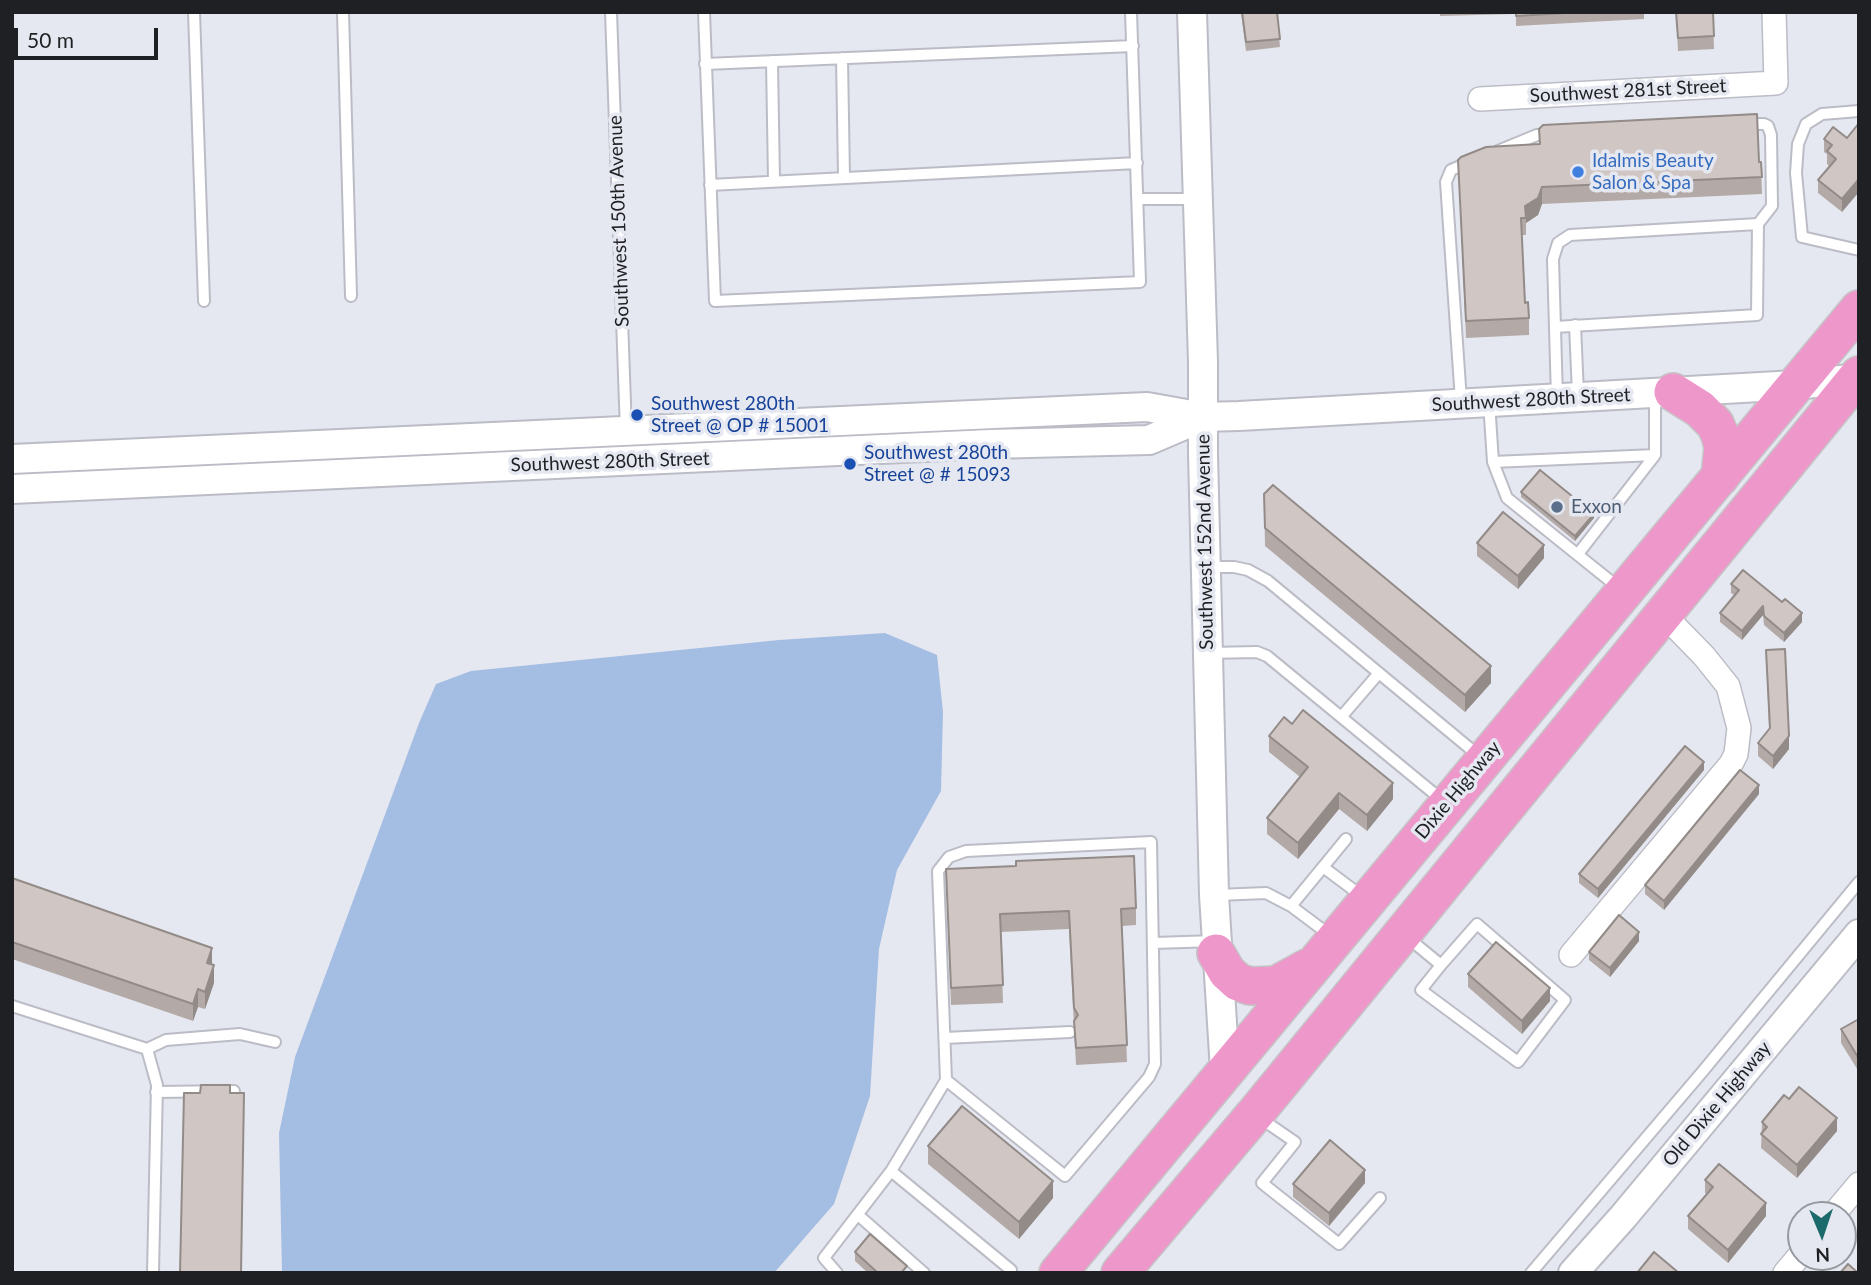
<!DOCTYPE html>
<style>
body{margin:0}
#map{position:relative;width:1871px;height:1285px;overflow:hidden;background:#e6e8f1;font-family:Lato,sans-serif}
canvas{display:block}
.frame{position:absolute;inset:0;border:14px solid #1f2023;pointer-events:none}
.north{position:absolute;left:1787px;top:1201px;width:70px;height:70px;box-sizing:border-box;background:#e6e8f1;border:2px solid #96989f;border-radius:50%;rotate:178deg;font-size:19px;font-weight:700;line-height:28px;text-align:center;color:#1f2023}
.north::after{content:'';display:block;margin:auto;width:24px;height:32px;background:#1d6a6c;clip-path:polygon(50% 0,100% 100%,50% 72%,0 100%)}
.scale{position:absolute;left:14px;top:28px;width:144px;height:32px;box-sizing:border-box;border:4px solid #1f2023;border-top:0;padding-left:9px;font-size:21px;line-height:24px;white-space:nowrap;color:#1f2023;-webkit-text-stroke:5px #e6e8f1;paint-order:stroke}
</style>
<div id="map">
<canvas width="1871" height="1285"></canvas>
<div class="frame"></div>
<div class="north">N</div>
<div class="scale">50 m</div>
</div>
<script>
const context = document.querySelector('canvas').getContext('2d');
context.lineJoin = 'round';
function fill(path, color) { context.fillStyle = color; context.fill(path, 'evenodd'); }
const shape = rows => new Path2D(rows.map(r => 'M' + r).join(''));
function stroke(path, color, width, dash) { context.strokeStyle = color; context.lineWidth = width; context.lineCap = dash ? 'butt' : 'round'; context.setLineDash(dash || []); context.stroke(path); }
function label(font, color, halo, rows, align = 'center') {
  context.font = font + ' Lato,sans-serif'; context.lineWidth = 7; context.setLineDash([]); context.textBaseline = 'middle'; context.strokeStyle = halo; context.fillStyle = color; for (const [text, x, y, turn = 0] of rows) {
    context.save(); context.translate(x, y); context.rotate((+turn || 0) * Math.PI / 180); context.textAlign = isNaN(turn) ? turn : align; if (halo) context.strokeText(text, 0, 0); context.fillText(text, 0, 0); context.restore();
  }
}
fill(shape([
 [885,633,937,655,943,712,941,791,897,870,879,949,870,1096,834,1204,774,1273,282,1273,279,1133,295,1057,419,723,436,684,471,671,779,640]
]), '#a4bde2');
const service = shape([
 [194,12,204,301],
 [343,12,351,296],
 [611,12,626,431],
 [704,12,715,301,1140,282,1131,12],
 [842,58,844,178],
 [772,61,774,181],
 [705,64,1133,46],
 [1859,111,1822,114,1806,124,1798,144,1796,173,1802,237,1859,250],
 [1498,151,1537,135,1553,134],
 [710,185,1137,163],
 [1138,199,1198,199],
 [1575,325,1578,394],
 [1555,327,1757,315,1758,224,1772,206,1771,135,1768,126,1764,124,1744,124],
 [1557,398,1553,259,1558,243,1570,235,1758,224],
 [1461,401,1446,182,1451,170,1470,162],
 [1489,402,1493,462,1507,498,1619,588],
 [1493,462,1655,455],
 [1578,554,1655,455,1655,393],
 [1208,567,1234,567,1248,570,1268,581,1479,756],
 [1209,653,1257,652,1267,656,1442,800],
 [1342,716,1379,673],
 [1323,867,1363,897],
 [1217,895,1266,893,1291,906,1331,936],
 [1291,906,1346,839],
 [1407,937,1441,965,1421,990,1518,1062,1565,1000,1477,924,1441,965],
 [1154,943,1215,941],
 [12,1006,147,1049,157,1085,153,1273],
 [945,1038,1070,1032],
 [147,1049,166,1040,240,1034,275,1042],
 [156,1092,234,1091],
 [1260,1118,1295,1142,1262,1183,1339,1244,1380,1198],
 [891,1171,1011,1270],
 [858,1215,924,1273],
 [837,1273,824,1258,891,1171,946,1080,938,871,949,857,966,851,1151,842,1155,1064,1149,1077,1065,1176,946,1080],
 [1531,1273,1703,1071,1859,882]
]);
const minor = shape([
 [1480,99,1776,83,1774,12],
 [1571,955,1731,764,1736,754,1739,728,1728,686,1704,656,1664,615],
 [1833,1215,1859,1184],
 [1785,1273,1801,1254]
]);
const tertiary = shape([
 [1192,12,1203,362,1203,454,1214,895,1225,1071],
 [12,459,1147,407,1203,417,1239,416,1796,385,1859,378],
 [12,489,990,444,1149,440,1203,417],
 [1573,1273,1623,1217,1859,934]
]);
const trunk = shape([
 [1673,392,1700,409,1715,424,1720,435,1723,447,1720,477],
 [1216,953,1227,972,1238,982,1250,986,1276,985,1307,968],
 [1058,1273,1859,309],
 [1120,1273,1259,1109,1859,375]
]);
stroke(service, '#bbbcc5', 14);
stroke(minor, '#bbbcc5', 26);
stroke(tertiary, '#bbbcc5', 32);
stroke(trunk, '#c5c5c6', 40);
stroke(service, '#fff', 10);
stroke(minor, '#fff', 23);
stroke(tertiary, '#fff', 28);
stroke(trunk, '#ee97ca', 37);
fill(shape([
 [1241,12,1277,12,1280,47,1246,51],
 [1440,12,1644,12,1644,19,1516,26,1516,14,1440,16],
 [1676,12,1713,12,1714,49,1678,51],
 [1847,138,1842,212,1818,193,1818,180,1829,166,1827,164,1827,154,1824,152,1824,139],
 [1458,160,1761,162,1762,194,1542,204,1538,215,1526,223,1526,235,1522,235,1525,303,1529,318,1529,335,1466,338],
 [1521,492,1594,518,1575,541,1521,497],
 [1264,494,1491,683,1465,712,1265,546],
 [1477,543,1544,558,1518,589,1477,556],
 [1731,584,1802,622,1784,642,1764,625,1763,615,1742,640,1720,622,1720,613,1734,595,1731,593],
 [1766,650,1789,749,1773,769,1758,756,1758,743,1769,729],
 [1269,736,1393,799,1367,831,1339,809,1298,859,1267,834,1267,818,1300,777,1269,752],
 [1704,770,1598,898,1579,883,1579,874],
 [1759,794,1664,910,1645,894,1645,885],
 [946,869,1136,908,1136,925,1122,926,1127,1062,1076,1065,1069,929,1001,932,1003,1003,951,1005],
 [12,878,212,965,214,983,205,1009,198,1007,193,1021,12,959],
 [1639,941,1610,977,1589,960,1589,952],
 [1468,974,1550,1001,1522,1034,1468,987],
 [1859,1019,1859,1072,1841,1043,1841,1029],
 [1789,1099,1837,1131,1797,1178,1761,1148,1762,1122],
 [928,1146,1053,1198,1019,1239,928,1164],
 [1705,1180,1766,1216,1728,1263,1688,1229,1688,1216,1707,1194,1705,1193],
 [1365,1183,1329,1226,1293,1197,1293,1184],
 [855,1252,907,1273,868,1273,855,1261]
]), '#b3aaa8');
fill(shape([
 [1859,179,1859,192,1842,212,1842,199],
 [1542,187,1542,204,1538,215,1526,223,1525,206],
 [1594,514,1594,518,1575,541,1575,536],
 [1544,545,1544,558,1518,589,1518,576],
 [1763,606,1763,615,1742,640,1742,631],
 [1802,613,1802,622,1784,642,1784,633],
 [1491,666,1491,683,1465,712,1465,695],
 [1789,736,1789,749,1773,769,1773,756],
 [1704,762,1704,770,1598,898,1598,889],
 [1393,783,1393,799,1367,831,1367,815],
 [1759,785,1759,794,1664,910,1664,901],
 [1339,793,1339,809,1298,859,1298,843],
 [1639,932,1639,941,1610,977,1610,968],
 [212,948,212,965,207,963],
 [214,965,214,983,205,1009,205,992],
 [1550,988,1550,1001,1522,1034,1522,1021],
 [198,989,198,1007,193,1021,193,1004],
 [1837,1118,1837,1131,1797,1178,1797,1165],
 [1365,1170,1365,1183,1329,1226,1329,1213],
 [1053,1181,1053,1198,1019,1239,1019,1222],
 [1766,1203,1766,1216,1728,1263,1728,1250]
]), '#928b88');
const building = shape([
 [1242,12,1277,12,1280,39,1246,42,1242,12],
 [1516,12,1582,12,1516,16,1516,12],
 [1676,12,1713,12,1714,36,1678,38,1676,12],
 [1757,114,1759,162,1761,162,1762,177,1542,187,1538,198,1525,206,1526,218,1521,218,1525,303,1528,302,1529,318,1466,321,1458,160,1461,157,1486,147,1540,144,1539,129,1543,125,1757,114],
 [1859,123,1859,179,1842,199,1818,180,1836,159,1827,151,1832,145,1824,139,1833,127,1847,138,1859,123],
 [1540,470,1594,514,1575,536,1521,492,1540,470],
 [1273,485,1491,666,1465,695,1265,528,1264,494,1273,485],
 [1503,512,1544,545,1518,576,1477,543,1503,512],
 [1743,570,1782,602,1785,599,1802,613,1784,633,1764,616,1763,606,1742,631,1720,613,1739,590,1731,584,1743,570],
 [1785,649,1789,736,1773,756,1758,743,1770,728,1766,650,1785,649],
 [1303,710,1393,783,1367,815,1339,793,1298,843,1267,818,1308,767,1269,736,1284,717,1292,724,1303,710],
 [1685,746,1704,762,1598,889,1579,874,1685,746],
 [1740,770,1759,785,1664,901,1645,885,1740,770],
 [1134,856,1136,908,1121,909,1127,1045,1076,1048,1074,1021,1078,1015,1074,1008,1069,911,1000,914,1003,985,951,988,946,869,1016,866,1016,861,1134,856],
 [12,878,212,948,207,963,214,965,205,992,198,989,193,1004,12,942,12,878],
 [1619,915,1639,932,1610,968,1589,952,1619,915],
 [1496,942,1550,988,1522,1021,1468,974,1496,942],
 [1859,1019,1859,1059,1841,1029,1859,1019],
 [201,1085,230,1085,230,1093,244,1093,241,1273,180,1273,184,1093,200,1093,201,1085],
 [1799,1087,1837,1118,1797,1165,1761,1134,1767,1127,1762,1122,1784,1095,1789,1099,1799,1087],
 [962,1106,1053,1181,1019,1222,928,1146,962,1106],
 [1330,1140,1365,1170,1329,1213,1293,1184,1330,1140],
 [1719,1164,1766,1203,1728,1250,1688,1216,1713,1187,1705,1180,1719,1164],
 [870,1234,907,1266,901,1273,878,1273,855,1252,870,1234],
 [1654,1252,1679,1273,1637,1273,1654,1252],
 [1848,1264,1858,1273,1840,1273,1848,1264]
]);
fill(building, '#d0c6c3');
stroke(building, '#928b88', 2);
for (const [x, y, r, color] of [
 [1578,172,7,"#3f7fe0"],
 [637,415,7,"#1a4fb4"],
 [850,464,7,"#1a4fb4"],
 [1557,507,7,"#5c6f8a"]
]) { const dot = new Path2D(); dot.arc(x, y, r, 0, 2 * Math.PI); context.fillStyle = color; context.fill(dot); stroke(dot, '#e6e8f1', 2.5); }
label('19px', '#1f2023', '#e6e8f1', [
 ["Southwest 281st Street",1628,91,-3],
 ["Southwest 150th Avenue",619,221,-92],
 ["Southwest 280th Street",1531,400,-3],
 ["Southwest 280th Street",610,462,-2],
 ["Southwest 152nd Avenue",1205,542,-91],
 ["Dixie Highway",1458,790,-50],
 ["Old Dixie Highway",1717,1104,-50]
]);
label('19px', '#366cbe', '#e6e8f1', [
 ["Idalmis Beauty",1592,161],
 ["Salon & Spa",1592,183]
], 'left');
label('19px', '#164399', '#e6e8f1', [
 ["Southwest 280th",651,404],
 ["Street @ OP # 15001",651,426],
 ["Southwest 280th",864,453],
 ["Street @ # 15093",864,475]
], 'left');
label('19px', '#4e5e75', '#e6e8f1', [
 ["Exxon",1571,507]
], 'left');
</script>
